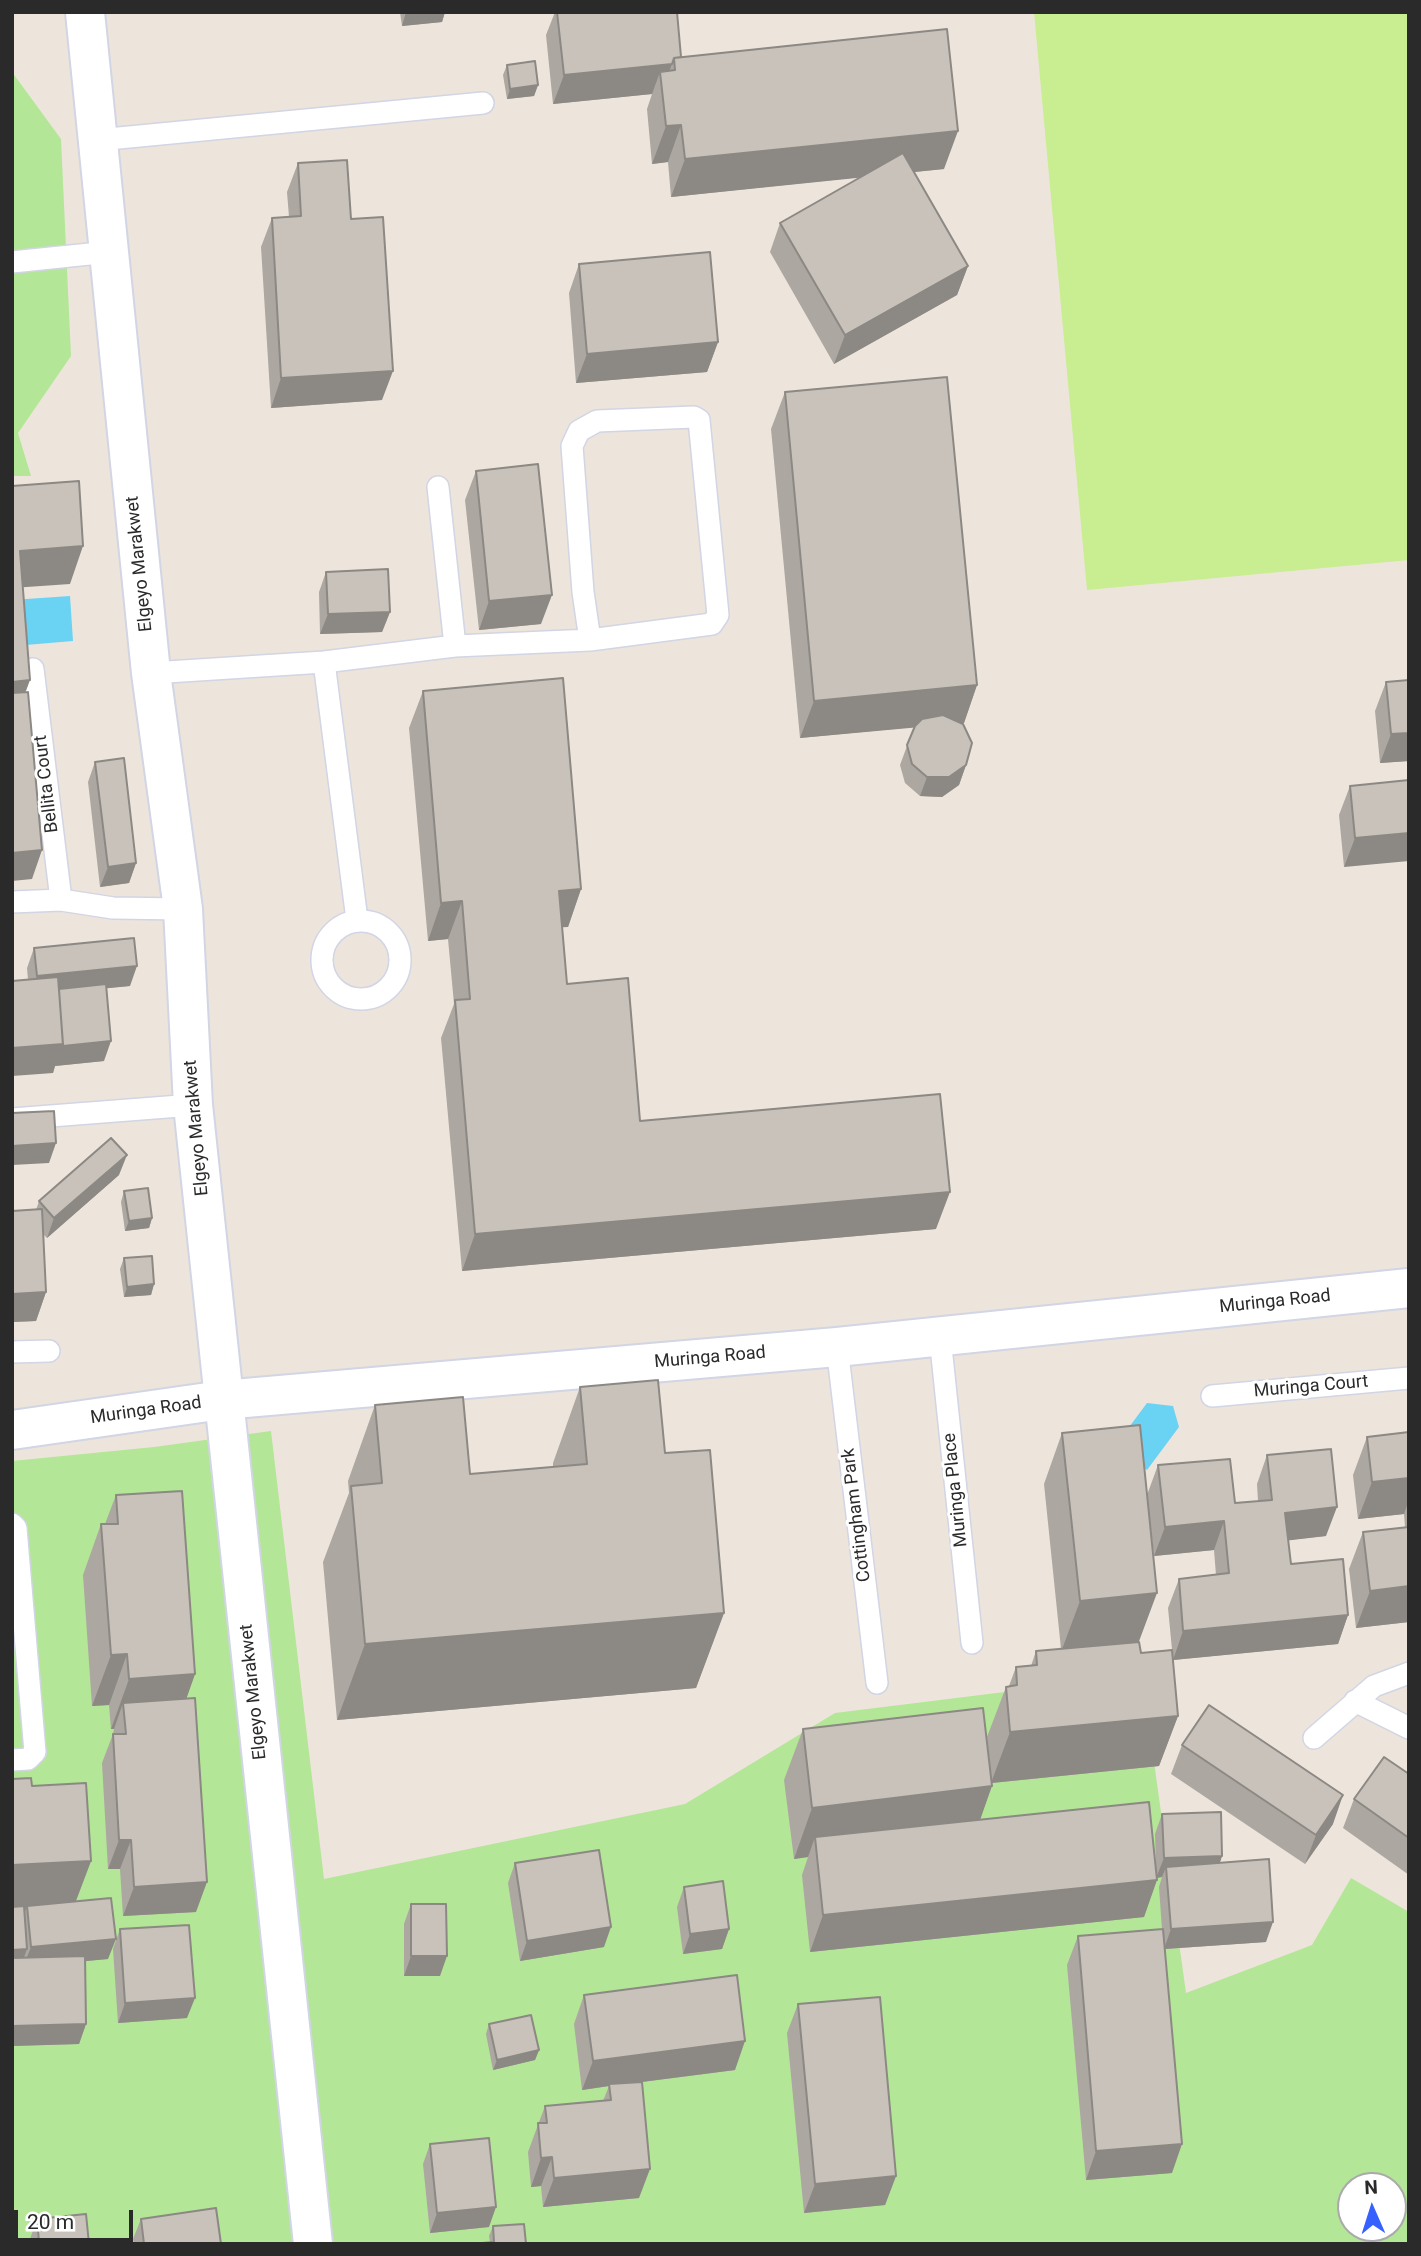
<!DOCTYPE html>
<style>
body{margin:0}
#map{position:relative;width:1421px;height:2256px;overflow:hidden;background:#ede5dc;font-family:Roboto,sans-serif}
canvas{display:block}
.frame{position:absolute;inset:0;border:14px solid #2a2a2a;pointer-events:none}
.north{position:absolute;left:1337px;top:2172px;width:70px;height:70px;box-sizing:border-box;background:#fff;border:2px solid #aaa;border-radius:50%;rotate:357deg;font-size:19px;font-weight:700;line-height:28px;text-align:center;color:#2a2a2a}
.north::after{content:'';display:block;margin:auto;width:24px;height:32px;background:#3661ff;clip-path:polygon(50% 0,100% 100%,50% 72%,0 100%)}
.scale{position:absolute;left:14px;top:2210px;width:119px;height:32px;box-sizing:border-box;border:4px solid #2a2a2a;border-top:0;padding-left:9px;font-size:21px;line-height:24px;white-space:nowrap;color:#2a2a2a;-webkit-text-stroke:5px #fff;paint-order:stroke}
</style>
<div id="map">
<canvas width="1421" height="2256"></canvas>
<div class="frame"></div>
<div class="north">N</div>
<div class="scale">20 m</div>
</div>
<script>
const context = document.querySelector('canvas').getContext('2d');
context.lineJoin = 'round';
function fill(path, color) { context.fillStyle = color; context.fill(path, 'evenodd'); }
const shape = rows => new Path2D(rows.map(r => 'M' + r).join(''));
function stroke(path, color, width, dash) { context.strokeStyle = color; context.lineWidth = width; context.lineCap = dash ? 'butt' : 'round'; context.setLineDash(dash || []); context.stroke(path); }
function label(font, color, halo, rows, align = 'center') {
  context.font = font + ' Roboto,sans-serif'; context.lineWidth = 6; context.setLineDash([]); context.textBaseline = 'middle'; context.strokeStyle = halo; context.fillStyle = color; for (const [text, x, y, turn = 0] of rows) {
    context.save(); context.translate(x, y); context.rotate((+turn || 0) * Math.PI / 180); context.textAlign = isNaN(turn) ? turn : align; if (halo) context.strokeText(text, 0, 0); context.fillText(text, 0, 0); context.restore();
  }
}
fill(shape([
 [12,72,61,139,71,356,18,433,31,476,12,476],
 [271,1431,324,1879,685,1804,835,1713,1142,1675,1186,1993,1312,1945,1351,1878,1409,1912,1409,2244,12,2244,12,1461,154,1447],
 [1351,2186,1393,2186,1393,2228,1351,2228]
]), '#b3e696');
fill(shape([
 [1034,12,1409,12,1409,560,1087,590]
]), '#c9ed91');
fill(shape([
 [70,596,73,641,14,646,12,600],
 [1147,1403,1173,1406,1179,1427,1147,1470,1115,1446]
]), '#6ad2f3');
const service = shape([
 [98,140,483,103],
 [12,262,109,252],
 [438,487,455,646],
 [324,662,357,920],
 [33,669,61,900],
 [151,673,324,662,455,646,590,640,712,624,718,615,699,420,694,417,597,421,579,431,572,446,583,592,590,640],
 [12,902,61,900,113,908,183,909],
 '322 960a39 39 0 1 1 78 0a39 39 0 1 1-78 0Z',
 [12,1119,193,1105],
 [940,1337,972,1643],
 [837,1347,877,1683],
 [12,1352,49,1351],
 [1212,1396,1409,1378],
 [12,1524,16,1528,35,1752,28,1759,12,1760],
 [1355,1701,1409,1728],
 [1314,1738,1374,1686,1409,1673]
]);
const minor = shape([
 [12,1430,222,1400,837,1347,1409,1288]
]);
const tertiary = shape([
 [85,12,151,673,183,909,193,1105,313,2244]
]);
stroke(service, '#d1d5e4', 24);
stroke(minor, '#d1d5e4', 42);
stroke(tertiary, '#d1d5e4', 42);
stroke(service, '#fff', 21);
stroke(minor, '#fff', 38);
stroke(tertiary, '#fff', 38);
fill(shape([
 [400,12,445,12,442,22,402,26],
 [555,12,677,12,681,57,944,169,913,172,968,266,957,295,834,364,770,252,780,223,861,177,671,197,668,162,652,164,647,109,652,94,553,104,546,35],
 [507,65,538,85,534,96,507,99,503,75],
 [298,163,351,219,382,400,271,408,261,247,272,218,289,217,287,192],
 [579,264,718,342,707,372,576,383,569,293],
 [785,392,977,685,964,723,960,723,966,765,959,785,942,797,920,796,905,783,900,765,914,727,800,738,771,429],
 [476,471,541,624,479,630,465,500],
 [326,572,390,612,382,632,320,634,319,592],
 [1386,682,1409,761,1380,763,1375,711],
 [423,691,581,889,568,927,562,927,567,984,640,1121,936,1229,462,1271,441,1038,454,1004,448,939,428,941,409,728],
 [95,762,136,863,129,883,100,887,88,782],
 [1409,780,1344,867,1339,815,1350,786],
 [34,948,130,986,106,988,104,1061,55,1066,53,1073,28,980,27,968],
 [119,1175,47,1238,43,1234,46,1292,36,1321,12,1322,12,1211,36,1210,39,1201],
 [124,1191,152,1218,149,1228,125,1231,121,1202],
 [124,1258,154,1284,151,1295,124,1297,120,1269],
 [580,1387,665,1453,724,1613,696,1688,337,1720,323,1562,349,1493,348,1481,375,1405,470,1474,553,1467,553,1463],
 [1409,1432,1409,1622,1356,1628,1349,1569,1363,1532,1405,1527,1404,1514,1358,1519,1353,1475,1367,1437],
 [1062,1433,1139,1642,1141,1653,1178,1716,1159,1766,992,1783,980,1820,1156,1866,1155,1834,1162,1814,1222,1856,1220,1863,1266,1942,1165,1949,1172,2173,1086,2180,1067,1965,1078,1936,1162,1929,1159,1887,1162,1877,1157,1878,1144,1917,810,1952,802,1875,808,1857,794,1859,784,1780,803,1729,990,1765,987,1737,1006,1687,1009,1686,1016,1667,1031,1666,1036,1651,1061,1649,1044,1484],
 [1267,1455,1326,1536,1288,1540,1291,1564,1348,1615,1338,1644,1173,1660,1168,1608,1179,1579,1216,1575,1214,1550,1154,1556,1147,1495,1158,1465,1235,1503,1258,1501,1257,1484],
 [116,1495,195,1674,186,1699,196,1912,123,1916,120,1869,108,1869,102,1763,113,1734,114,1729,111,1729,109,1705,92,1706,83,1575,101,1524,105,1524],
 [1182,1745,1333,1824,1305,1864,1171,1774],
 [1409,1774,1409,1875,1343,1828,1354,1799],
 [12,1779,32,1786,91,1861,76,1901,108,1959,85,1961,86,2024,79,2044,12,2046],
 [515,1863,604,1947,520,1961,508,1883],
 [684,1887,729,1929,722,1949,683,1954,677,1907],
 [411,1904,440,1976,404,1976,404,1924],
 [120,1929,187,2018,118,2023,113,1949],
 [584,1995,735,2070,642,2082,639,2198,543,2207,541,2186,531,2187,528,2152,545,2106,603,2101,609,2086,582,2090,574,2024],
 [798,2004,896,2176,885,2205,804,2213,787,2033],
 [489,2024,539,2050,535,2060,493,2070,486,2034],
 [430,2144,489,2227,430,2233,423,2164],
 [37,2219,89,2244,30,2243,30,2239],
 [141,2219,221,2244,134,2244,133,2239],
 [493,2226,526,2244,490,2242,489,2236]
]), '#aca7a1');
fill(shape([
 [406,12,445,12,442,22,402,26],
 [672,64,662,90,660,72,652,94,553,104,564,75],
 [538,85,534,96,507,99,510,89],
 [681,125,668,162,652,164,666,126],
 [958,131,944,169,671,197,685,159],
 [968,266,957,295,834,364,845,335],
 [718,342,707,372,576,383,587,354],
 [393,371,382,400,271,408,281,378],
 [83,546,70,584,12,588,20,551],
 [552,595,541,624,479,630,489,601],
 [390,612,382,632,320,634,328,614],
 [30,680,16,718,12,718,12,682],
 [977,685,964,723,800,738,814,701],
 [1409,733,1409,761,1380,763,1391,734],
 [966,765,959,785,942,797,920,796,927,777],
 [1409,833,1409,861,1344,867,1355,838],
 [42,850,32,879,12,881,12,853],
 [136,863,129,883,100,887,108,867],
 [581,889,568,927,545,928,559,891],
 [462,901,448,939,428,941,441,903],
 [137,966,130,986,29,996,37,976],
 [111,1041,104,1061,55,1066,53,1073,12,1076,12,1048],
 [56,1143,49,1163,12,1165,12,1146],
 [127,1155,119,1175,47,1238,54,1218],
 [950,1192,936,1229,462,1271,475,1234],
 [152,1218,149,1228,125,1231,129,1221],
 [154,1284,151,1295,124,1297,127,1287],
 [46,1292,36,1321,12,1322,12,1294],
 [1409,1478,1409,1500,1404,1514,1358,1519,1372,1482],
 [1337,1507,1326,1536,1275,1542,1285,1513],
 [1224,1521,1214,1550,1154,1556,1165,1527],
 [1409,1586,1409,1622,1356,1628,1370,1591],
 [1157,1593,1138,1644,1061,1652,1080,1601],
 [724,1613,696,1688,337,1720,365,1644],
 [1348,1615,1338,1644,1173,1660,1183,1631],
 [127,1654,109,1705,92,1706,111,1655],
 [195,1674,177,1725,123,1703,114,1729,111,1729,129,1679],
 [1178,1716,1159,1766,991,1783,1010,1732],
 [992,1786,974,1837,815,1837,808,1857,794,1859,812,1808],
 [1343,1795,1333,1824,1305,1864,1316,1835],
 [119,1840,131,1840,120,1869,108,1869],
 [1222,1856,1215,1876,1166,1867,1162,1877,1156,1878,1164,1858],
 [91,1861,72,1911,27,1906,24,1914,12,1915,12,1865],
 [1157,1880,1144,1917,810,1952,823,1915],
 [207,1882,196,1912,123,1916,134,1887],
 [1273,1922,1266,1942,1164,1949,1171,1929],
 [611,1927,604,1947,520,1961,527,1941],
 [729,1929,722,1949,683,1954,690,1934],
 [116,1939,108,1959,23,1967,31,1947],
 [27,1949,20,1969,12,1969,12,1950],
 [411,1956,447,1956,440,1976,404,1976],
 [195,1998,187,2018,118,2023,125,2003],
 [86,2024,79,2044,12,2046,12,2026],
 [745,2041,735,2070,610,2086,609,2084,609,2086,582,2090,593,2061],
 [539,2050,535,2060,493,2070,497,2060],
 [1182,2144,1172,2173,1086,2180,1096,2151],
 [552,2157,541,2186,531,2187,541,2158],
 [650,2169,639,2198,543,2207,554,2178],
 [896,2176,885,2205,804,2213,815,2184],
 [496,2207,489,2227,430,2233,437,2213]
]), '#8c8883');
const building = shape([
 [557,12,677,12,681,57,674,58,672,64,564,75,557,12],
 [947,29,958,131,685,159,681,125,666,126,660,72,675,70,674,58,947,29],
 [535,61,538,85,510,89,507,65,535,61],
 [903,153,968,266,845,335,780,223,903,153],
 [347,160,351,219,383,217,393,371,281,378,272,218,301,216,298,163,347,160],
 [710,252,718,342,587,354,579,264,710,252],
 [947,377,977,685,814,701,785,392,947,377],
 [538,464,552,595,489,601,476,471,538,464],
 [79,481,83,546,20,551,30,680,12,682,12,486,79,481],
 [388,569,390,612,328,614,326,572,388,569],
 [563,678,581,889,559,891,567,984,628,978,640,1121,940,1094,950,1192,475,1234,455,1000,470,999,462,901,441,903,423,691,563,678],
 [1409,680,1409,733,1391,734,1386,682,1409,680],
 [28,692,42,850,12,853,12,693,28,692],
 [943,715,963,724,972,743,966,765,949,777,927,777,912,764,907,745,915,726,922,719,943,715],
 [124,758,136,863,108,867,95,762,124,758],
 [1409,780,1409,833,1355,838,1350,786,1409,780],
 [134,938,137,966,37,976,34,948,134,938],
 [58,977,63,1044,12,1048,12,981,58,977],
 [106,984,111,1041,63,1046,59,989,106,984],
 [54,1111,56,1143,12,1146,12,1113,54,1111],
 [111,1138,127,1155,54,1218,39,1201,111,1138],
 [148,1188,152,1218,129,1221,124,1191,148,1188],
 [42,1209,46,1292,12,1294,12,1211,42,1209],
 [152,1256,154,1284,127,1287,124,1258,152,1256],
 [658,1380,665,1453,710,1450,724,1613,365,1644,351,1486,382,1483,375,1405,463,1397,470,1474,587,1464,580,1387,658,1380],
 [1140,1425,1157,1593,1080,1601,1062,1433,1140,1425],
 [1409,1432,1409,1478,1372,1482,1367,1437,1409,1432],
 [1331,1449,1337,1507,1285,1513,1291,1564,1343,1559,1348,1615,1183,1631,1179,1579,1229,1573,1224,1521,1165,1527,1158,1465,1230,1459,1235,1503,1272,1500,1267,1455,1331,1449],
 [182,1491,195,1674,129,1679,127,1654,111,1655,101,1524,118,1524,116,1495,182,1491],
 [1409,1527,1409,1586,1370,1591,1363,1532,1409,1527],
 [1139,1642,1141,1653,1172,1650,1178,1716,1010,1732,1006,1687,1017,1685,1016,1667,1037,1665,1036,1651,1139,1642],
 [195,1698,207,1882,134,1887,131,1840,119,1840,113,1734,126,1734,123,1703,195,1698],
 [1209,1705,1343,1795,1316,1835,1182,1745,1209,1705],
 [983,1708,992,1786,812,1808,803,1729,983,1708],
 [1384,1757,1409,1774,1409,1838,1354,1799,1384,1757],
 [31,1778,32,1786,86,1783,91,1861,12,1865,12,1779,31,1778],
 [1149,1802,1157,1880,823,1915,815,1837,1149,1802],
 [1221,1812,1222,1856,1164,1858,1162,1814,1221,1812],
 [599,1850,611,1927,527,1941,515,1863,599,1850],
 [1269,1859,1273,1922,1171,1929,1166,1867,1269,1859],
 [723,1881,729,1929,690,1934,684,1887,723,1881],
 [111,1898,116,1939,31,1947,27,1906,111,1898],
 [411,1904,446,1904,447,1956,411,1956,411,1904],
 [24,1906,27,1949,12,1950,12,1907,24,1906],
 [189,1925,195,1998,125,2003,120,1929,189,1925],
 [1163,1929,1182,2144,1096,2151,1078,1936,1163,1929],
 [85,1956,86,2024,12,2026,12,1958,85,1956],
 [737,1975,745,2041,593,2061,584,1995,737,1975],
 [880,1997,896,2176,815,2184,798,2004,880,1997],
 [531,2015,539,2050,497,2060,489,2024,531,2015],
 [642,2082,650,2169,554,2178,552,2157,541,2158,538,2123,547,2123,545,2106,611,2100,609,2084,642,2082],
 [489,2138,496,2207,437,2213,430,2144,489,2138],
 [216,2208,221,2244,144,2244,141,2219,216,2208],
 [86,2214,89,2244,20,2244,39,2242,37,2219,86,2214],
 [524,2224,526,2244,471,2244,494,2242,493,2226,524,2224]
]);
fill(building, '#c8c2bb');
stroke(building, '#8c8883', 2);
label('18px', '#2a2a2a', '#fff', [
 ["Elgeyo Marakwet",140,564,-96],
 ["Bellita Court",47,784,-97],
 ["Elgeyo Marakwet",197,1128,-95],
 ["Muringa Road",1275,1302,-6],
 ["Muringa Road",710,1358,-5],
 ["Muringa Court",1311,1387,-5],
 ["Muringa Road",146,1411,-8],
 ["Muringa Place",956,1490,-96],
 ["Cottingham Park",857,1515,-97],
 ["Elgeyo Marakwet",254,1692,-96]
]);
</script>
